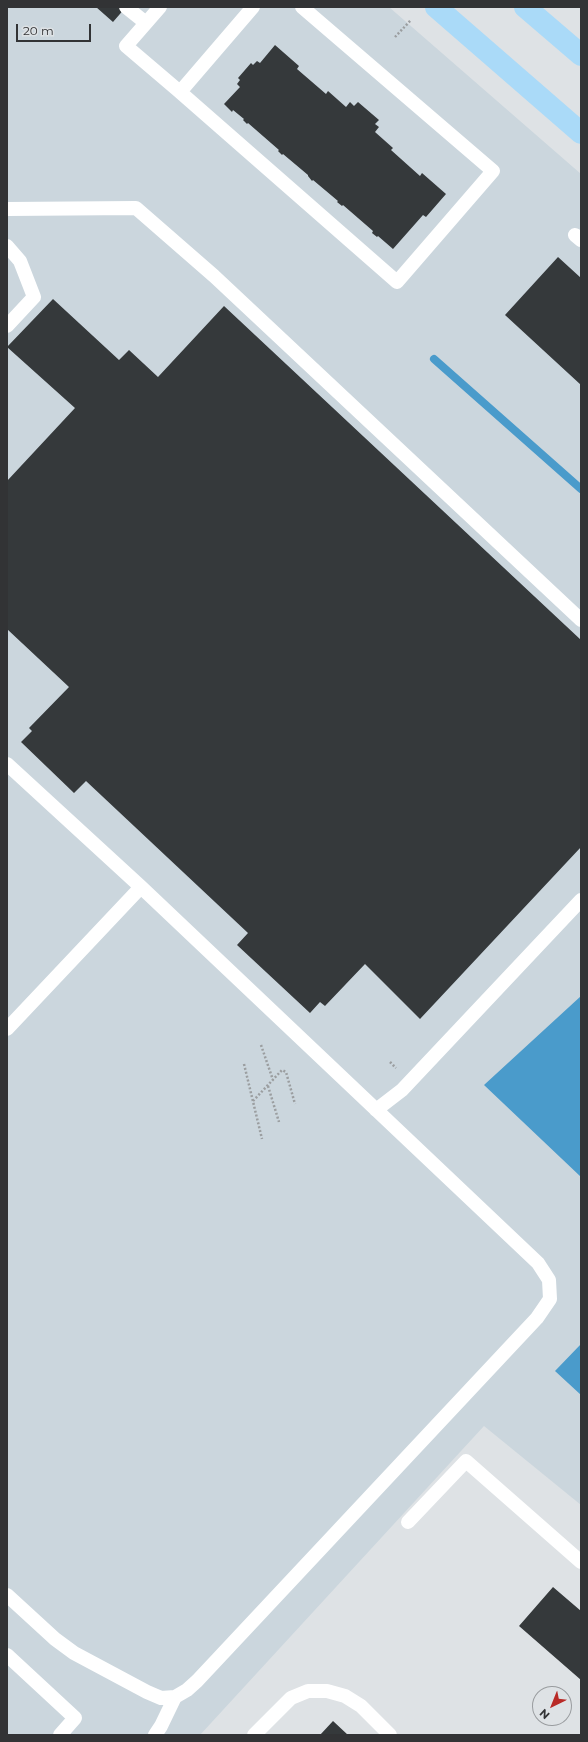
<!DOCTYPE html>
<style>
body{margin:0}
#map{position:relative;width:588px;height:1742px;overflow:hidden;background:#dee2e5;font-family:Montserrat,sans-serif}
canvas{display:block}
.frame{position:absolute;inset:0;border:8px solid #323335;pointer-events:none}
.north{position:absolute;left:532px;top:1686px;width:40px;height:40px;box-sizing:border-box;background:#dee2e5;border:1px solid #999c9f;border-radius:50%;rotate:223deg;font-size:11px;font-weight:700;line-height:16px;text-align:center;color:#323335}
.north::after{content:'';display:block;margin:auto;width:14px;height:18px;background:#b92a27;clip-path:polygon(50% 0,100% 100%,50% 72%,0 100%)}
.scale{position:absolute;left:16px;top:24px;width:75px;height:18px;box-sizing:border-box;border:2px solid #323335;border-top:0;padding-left:5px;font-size:12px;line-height:14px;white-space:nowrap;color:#323335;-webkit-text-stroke:3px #dee2e5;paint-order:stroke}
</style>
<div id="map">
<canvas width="588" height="1742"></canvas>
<div class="frame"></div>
<div class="north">N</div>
<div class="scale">20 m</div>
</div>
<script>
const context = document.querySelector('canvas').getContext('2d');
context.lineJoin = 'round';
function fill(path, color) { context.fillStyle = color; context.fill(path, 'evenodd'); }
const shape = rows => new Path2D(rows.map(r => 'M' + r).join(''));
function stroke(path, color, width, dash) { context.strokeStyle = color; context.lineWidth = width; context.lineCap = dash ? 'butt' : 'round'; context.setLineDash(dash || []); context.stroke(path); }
fill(shape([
 [7,7,389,7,581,174,581,1505,484,1426,200,1735,7,1735]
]), '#cbd6dd');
fill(shape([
 [581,996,581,1177,484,1085],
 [581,1344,581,1395,555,1371]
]), '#4a9bcb');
stroke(shape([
 [434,359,581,489]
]), '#4a9bcb', 8);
fill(shape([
 [96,7,126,7,113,22],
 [275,45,299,66,297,69,326,94,328,91,346,107,350,102,354,106,358,102,379,120,375,124,379,127,375,132,393,148,391,150,420,176,422,173,446,194,426,217,423,215,393,249,378,236,377,237,372,233,373,231,343,205,342,206,337,202,338,201,313,180,312,181,308,176,308,175,283,154,282,155,278,151,279,150,248,123,247,124,243,120,244,119,233,110,232,112,224,104,240,87,237,84,240,80,238,78,251,63,253,65,257,61,260,63],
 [558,257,581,278,581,385,505,315],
 [53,299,119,360,129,350,158,377,224,306,581,640,581,847,420,1019,365,964,325,1006,320,1002,310,1013,237,945,248,933,86,781,74,793,21,742,32,731,29,728,69,687,7,629,7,481,75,408,7,347],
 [553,1587,581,1611,581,1680,519,1626],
 [333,1721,348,1735,320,1735]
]), '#35393b');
stroke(shape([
 [395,37,411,20],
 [261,1045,273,1080],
 [390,1062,396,1068],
 [244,1064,262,1139],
 [268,1086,279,1122],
 [253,1101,282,1070,286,1072,295,1104]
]), '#9b9ea0', 2.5, [2, 2]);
stroke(shape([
 [126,7,146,23],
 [160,7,126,46,180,92],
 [253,7,180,92,397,282,493,171,302,7],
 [7,209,136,208,214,276,581,620],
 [575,235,581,240],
 [7,246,20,261,34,297,7,326],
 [7,764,141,887,538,1263,549,1280,550,1299,537,1318,197,1681,187,1690,175,1697,161,1698,147,1692,74,1653,55,1639,7,1595],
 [7,1029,141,887],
 [376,1110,402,1090,581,900],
 [408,1522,466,1461,581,1562],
 [7,1655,75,1718,60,1735],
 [155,1735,161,1726,175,1697],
 [254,1735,291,1698,308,1691,327,1691,345,1696,361,1706,390,1735]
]), '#fff', 14);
stroke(shape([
 [436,7,581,133],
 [525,7,581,55]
]), '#aadaf8', 22);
</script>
